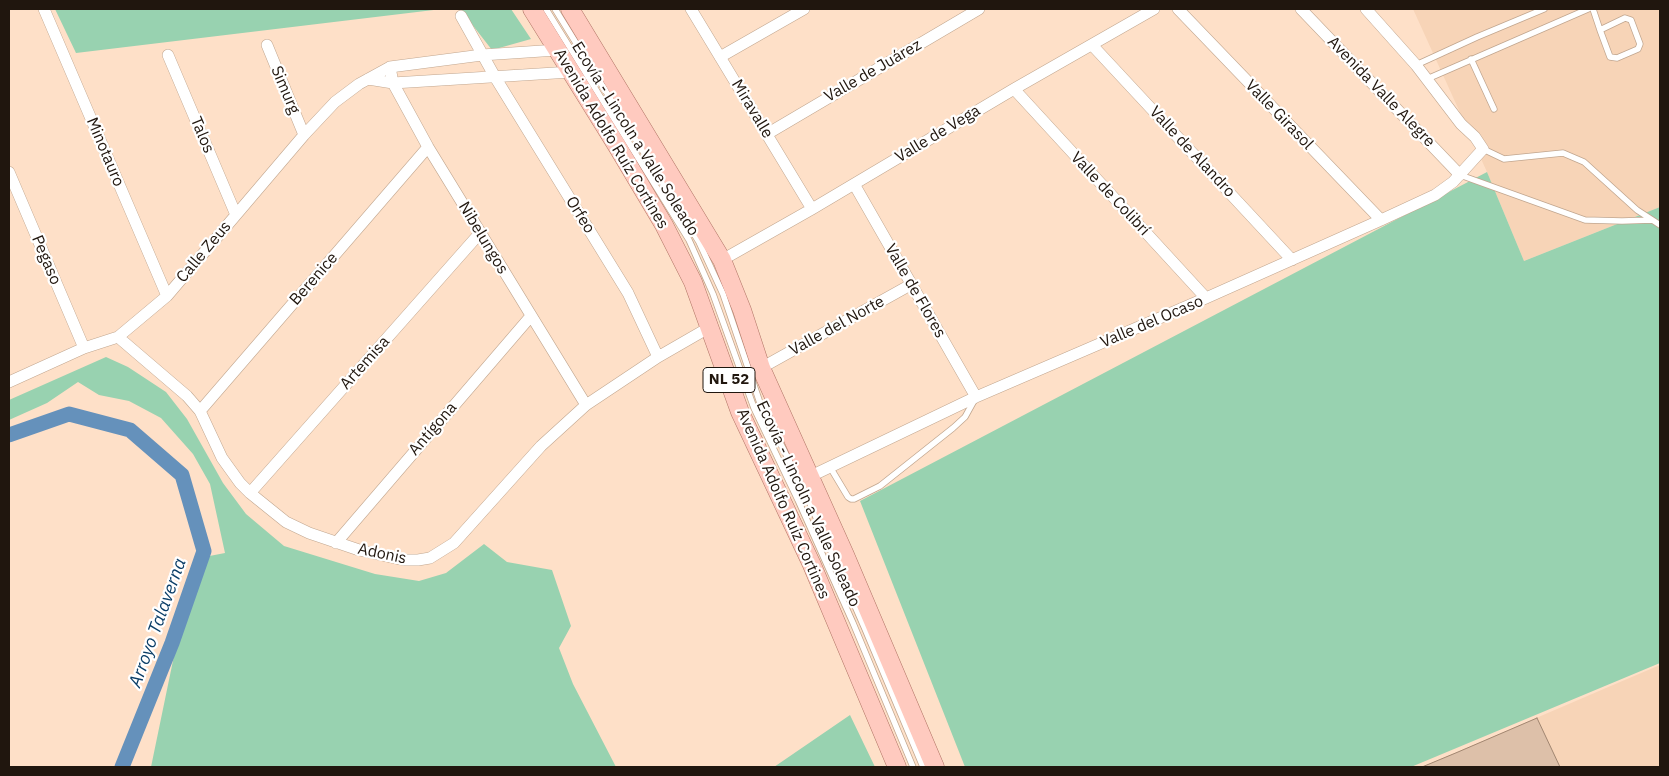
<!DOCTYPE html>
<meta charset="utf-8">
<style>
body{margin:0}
#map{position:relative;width:1669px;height:776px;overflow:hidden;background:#fee0c8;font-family:"IBM Plex Sans",sans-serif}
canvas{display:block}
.frame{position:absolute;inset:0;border:10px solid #20160e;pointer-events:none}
</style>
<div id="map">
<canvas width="1669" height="776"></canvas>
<div class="frame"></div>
</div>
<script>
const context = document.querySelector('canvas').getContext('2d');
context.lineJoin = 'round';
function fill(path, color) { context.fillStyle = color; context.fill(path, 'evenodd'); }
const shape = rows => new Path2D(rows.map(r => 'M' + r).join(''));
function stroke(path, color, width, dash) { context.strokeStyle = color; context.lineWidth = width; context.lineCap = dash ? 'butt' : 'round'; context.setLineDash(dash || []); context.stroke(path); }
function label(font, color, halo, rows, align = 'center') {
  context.font = font + ' "IBM Plex Sans",sans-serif'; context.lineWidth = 4.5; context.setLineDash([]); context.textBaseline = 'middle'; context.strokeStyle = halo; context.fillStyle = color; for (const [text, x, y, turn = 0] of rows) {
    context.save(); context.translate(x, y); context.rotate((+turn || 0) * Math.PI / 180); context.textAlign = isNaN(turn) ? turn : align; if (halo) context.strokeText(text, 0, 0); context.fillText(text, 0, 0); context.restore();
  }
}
fill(shape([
 [1413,9,1660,9,1660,207,1524,261,1487,172],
 [1660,665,1660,767,1422,767,1613,685]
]), '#f7d4b7');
fill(shape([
 [55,9,442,9,76,53],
 [460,9,511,9,531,39,492,50],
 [1487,172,1524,261,1660,207,1660,663,1411,767,965,767,860,501],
 [106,357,128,367,166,392,187,419,223,483,246,514,284,546,375,574,419,581,446,573,484,544,507,562,552,570,571,626,559,648,573,684,616,767,151,767,194,559,225,553,210,484,193,454,161,418,129,401,99,395,78,382,47,403,9,420,9,400],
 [850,715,875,767,774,767]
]), '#98d2b0');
stroke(shape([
 [9,435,69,414,130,430,182,475,204,551,172,643,122,767]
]), '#6591bb', 15);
const building = shape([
 [1537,718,1560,767,1422,767,1458,752,1537,718]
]);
fill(building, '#ddc0a9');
stroke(building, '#a18671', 1);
const service = shape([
 [546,9,689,240,713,294,754,408,798,500,853,623,913,767],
 [555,9,699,242,723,294,760,403,804,490,865,629,923,767],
 [1593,9,1600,30,1610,57,1617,58,1638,49,1640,44,1631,20,1625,18,1600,30],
 [1471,59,1494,109],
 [1416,65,1477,37,1544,9],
 [1427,79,1588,9],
 [1483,149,1504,159,1563,153,1584,162,1637,210,1660,225],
 [1460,175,1585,220,1622,221,1652,220],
 [830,467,848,497,851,499,854,499,880,486,953,428,965,417,975,399]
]);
const minor = shape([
 [44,9,167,296],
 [691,9,812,209],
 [1178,9,1381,220],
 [1301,9,1460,175],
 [461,16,495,77,628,293,658,357],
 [267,45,304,135],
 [1092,45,1292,260],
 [168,55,236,215],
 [720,57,804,9],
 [390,67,393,83,428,147,586,405],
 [368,79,393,83,571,72],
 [1014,89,1206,298],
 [767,134,979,9],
 [9,172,84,348],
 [854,184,976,397],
 [722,260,812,209,1014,89,1154,9],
 [118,337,187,396,200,411,222,458,240,483,250,493,286,522,309,533,359,550,404,560,418,560,430,558,454,543,541,446,586,405,658,357,710,327],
 [761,368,912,284],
 [9,382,84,348,118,337,167,296,304,135,335,102,359,84,390,67,482,55,557,50],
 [200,411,428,147],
 [809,477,976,397,1206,298,1381,220,1435,195,1453,182,1483,149,1475,137,1461,124,1416,65,1366,9],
 [250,493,480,233],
 [336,543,531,316]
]);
const primary = shape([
 [532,9,617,146,664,225,693,282,740,412,812,565,897,767],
 [570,9,722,260,742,310,761,368,845,555,935,767]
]);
stroke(service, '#c1a68f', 7);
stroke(minor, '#c1a68f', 12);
stroke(primary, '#b17465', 19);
stroke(service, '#fff', 5.5);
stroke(minor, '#fff', 11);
stroke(primary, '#ffcabf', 18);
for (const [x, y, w] of [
 [729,380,52]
]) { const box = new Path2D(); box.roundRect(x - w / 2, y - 12.5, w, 25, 4); context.fillStyle = '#fff'; context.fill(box); stroke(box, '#20160e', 1); }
label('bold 15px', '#20160e', null, [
 ["NL 52",729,380]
]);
label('16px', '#20160e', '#fff', [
 ["Valle de Juárez",873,71,-30],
 ["Simurg",285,90,67],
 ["Avenida Valle Alegre",1381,92,46],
 ["Miravalle",752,109,59],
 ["Valle Girasol",1279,115,46],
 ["Valle de Vega",938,134,-31],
 ["Talos",202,135,67],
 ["Avenida Adolfo Ruíz Cortines",611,139,59],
 ["Ecovía - Lincoln a Valle Soleado",635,139,58],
 ["Minotauro",105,152,67],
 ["Valle de Alandro",1192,152,47],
 ["Valle de Colibrí",1110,194,47],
 ["Orfeo",580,215,58],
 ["Nibelungos",483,238,59],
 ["Calle Zeus",204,252,-50],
 ["Pegaso",46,260,67],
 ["Berenice",314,279,-49],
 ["Valle de Flores",915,291,60],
 ["Valle del Ocaso",1152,322,-23],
 ["Valle del Norte",837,326,-29],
 ["Artemisa",365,363,-48],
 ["Antígona",433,429,-49],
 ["Avenida Adolfo Ruíz Cortines",783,504,66],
 ["Ecovía - Lincoln a Valle Soleado",808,504,65],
 ["Adonis",382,554,12]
]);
label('italic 18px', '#0c3f68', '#fff', [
 ["Arroyo Talaverna",158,623,-70]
]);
</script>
